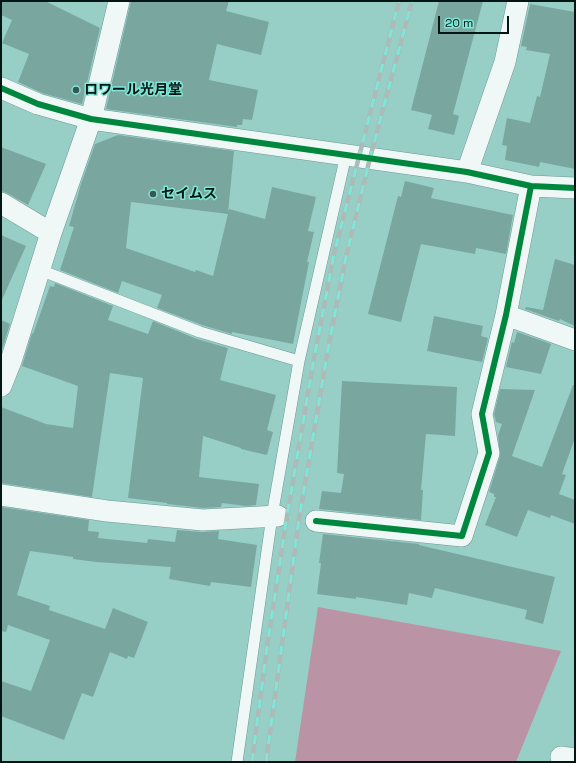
<!DOCTYPE html>
<meta charset="utf-8">
<style>
body{margin:0}
#map{position:relative;width:576px;height:763px;overflow:hidden;background:#97cfc7;font-family:"Space Grotesk",sans-serif}
canvas{display:block}
.frame{position:absolute;inset:0;border:2px solid #021714;pointer-events:none}
.scale{position:absolute;left:438px;top:16px;width:71px;height:18px;box-sizing:border-box;border:2px solid #021714;border-top:0;padding-left:5px;font-size:12px;line-height:14px;white-space:nowrap;color:#021714;-webkit-text-stroke:3px #7fe7d7;paint-order:stroke}
</style>
<div id="map">
<canvas width="576" height="763"></canvas>
<div class="frame"></div>
<div class="scale">20 m</div>
</div>
<script>
const context = document.querySelector('canvas').getContext('2d');
context.lineJoin = 'round';
function fill(path, color) { context.fillStyle = color; context.fill(path, 'evenodd'); }
const shape = rows => new Path2D(rows.map(r => 'M' + r).join(''));
function stroke(path, color, width, dash) { context.strokeStyle = color; context.lineWidth = width; context.lineCap = dash ? 'butt' : 'round'; context.setLineDash(dash || []); context.stroke(path); }
function label(font, color, halo, rows, align = 'center') {
  context.font = font + ' "Space Grotesk","Noto Sans JP",sans-serif'; context.lineWidth = 3; context.setLineDash([]); context.textBaseline = 'middle'; context.strokeStyle = halo; context.fillStyle = color; for (const [text, x, y, turn = 0] of rows) {
    context.save(); context.translate(x, y); context.rotate((+turn || 0) * Math.PI / 180); context.textAlign = isNaN(turn) ? turn : align; if (halo) context.strokeText(text, 0, 0); context.fillText(text, 0, 0); context.restore();
  }
}
fill(shape([
 [318,607,561,651,516,762,295,762]
]), '#ba94a4');
fill(shape([
 [1,1,45,1,100,28,82,104,42,93,18,82,29,54,2,43,12,20,1,15],
 [131,1,229,1,226,11,269,22,261,55,217,44,209,80,258,90,252,120,243,119,242,125,237,125,237,127,106,109],
 [439,1,483,1,453,114,459,116,454,135,428,129,432,115,411,110],
 [530,4,575,12,575,169,540,162,539,167,505,160,507,146,502,145,507,118,530,123,537,96,540,97,550,54,526,50,527,47,521,46],
 [118,135,234,151,228,213,229,209,265,219,272,187,316,197,308,231,314,232,307,262,309,262,293,344,232,332,232,334,202,325,157,308,162,295,122,281,118,293,60,270,74,227,69,226,81,184,95,144],
 [131,202,228,214,213,276,196,270,195,272,126,248],
 [1,147,46,164,28,205,7,193,1,191],
 [405,181,434,188,431,198,513,215,506,254,476,248,475,254,421,244,401,322,368,314,398,196,401,197],
 [1,235,26,246,1,302],
 [555,259,575,265,575,326,560,319,559,321,525,309,526,307,543,310],
 [55,283,113,306,108,320,148,334,153,321,197,339,228,348,220,380,276,395,267,430,273,432,267,455,241,449,241,448,203,436,199,477,259,484,256,505,246,506,222,503,221,507,203,508,167,504,167,503,128,498,143,378,110,373,92,497,1,483,1,407,46,424,73,428,78,386,22,366,32,333,33,334,50,286,54,287],
 [434,316,483,326,481,336,488,338,482,362,427,351],
 [1,320,10,324,1,353],
 [517,332,551,344,541,374,506,367,512,342,514,343],
 [342,381,457,387,455,436,426,434,421,490,423,490,421,520,319,509,322,491,341,493,344,474,337,473],
 [573,385,575,385,575,438,562,474,566,475,559,494,575,500,575,524,551,515,550,518,528,510,517,537,485,525,496,497,494,497,494,494,489,492,500,456,498,435,502,424,496,422,494,414,500,389,535,390,512,456,542,467],
 [1,507,89,520,88,531,99,532,98,538,147,543,148,539,175,542,177,530,202,532,219,531,218,539,257,545,251,587,211,582,210,586,169,579,171,567,96,562,73,559,73,557,30,551,17,595,50,606,49,610,105,629,113,608,148,622,134,658,128,656,127,659,110,652,93,697,82,693,64,740,1,716,1,681,31,691,50,640,8,625,6,632,1,631],
 [323,534,419,544,419,545,555,577,543,624,525,619,527,610,435,588,432,598,409,593,407,605,356,597,356,599,317,594,321,563,319,563]
]), '#79a7a0');
const service = shape([
 [40,270,200,332,299,361],
 [237,762,272,516,299,361,346,155]
]);
const minor = shape([
 [1,88,38,104,91,119,467,172,531,186,575,188],
 [467,172,505,62,518,1],
 [1,203,51,233],
 [506,315,575,340],
 [1,386,11,361,51,233,91,119,119,1],
 [1,495,107,511,203,520,278,516],
 [316,521,462,536,489,453,482,414,506,315,531,186],
 [561,757,575,759]
]);
stroke(service, '#6e9691', 12);
stroke(minor, '#6e9691', 22);
stroke(service, '#eff8f7', 11);
stroke(minor, '#eff8f7', 21);
const rail = shape([
 [252,762,267,647,287,516,313,364,334,254,399,1],
 [266,762,299,519,328,349,346,257,370,158,412,1]
]);
stroke(rail, '#acbab8', 4.5);
stroke(rail, '#7fe7d7', 3, [9]);
stroke(shape([
 [1,88,38,104,91,119,467,172,531,186,575,188],
 [316,521,462,536,489,453,482,414,506,315,531,186]
]), '#00873e', 6);
for (const [x, y, r, color] of [
 [76,90,4,"#365753"],
 [153,194,4,"#365753"]
]) { const dot = new Path2D(); dot.arc(x, y, r, 0, 2 * Math.PI); context.fillStyle = color; context.fill(dot); stroke(dot, '#7fe7d7', 1.5); }
label('bold 14px', '#021714', '#7fe7d7', [
 ["ロワール光月堂",84,90],
 ["セイムス",161,194]
], 'left');
</script>
